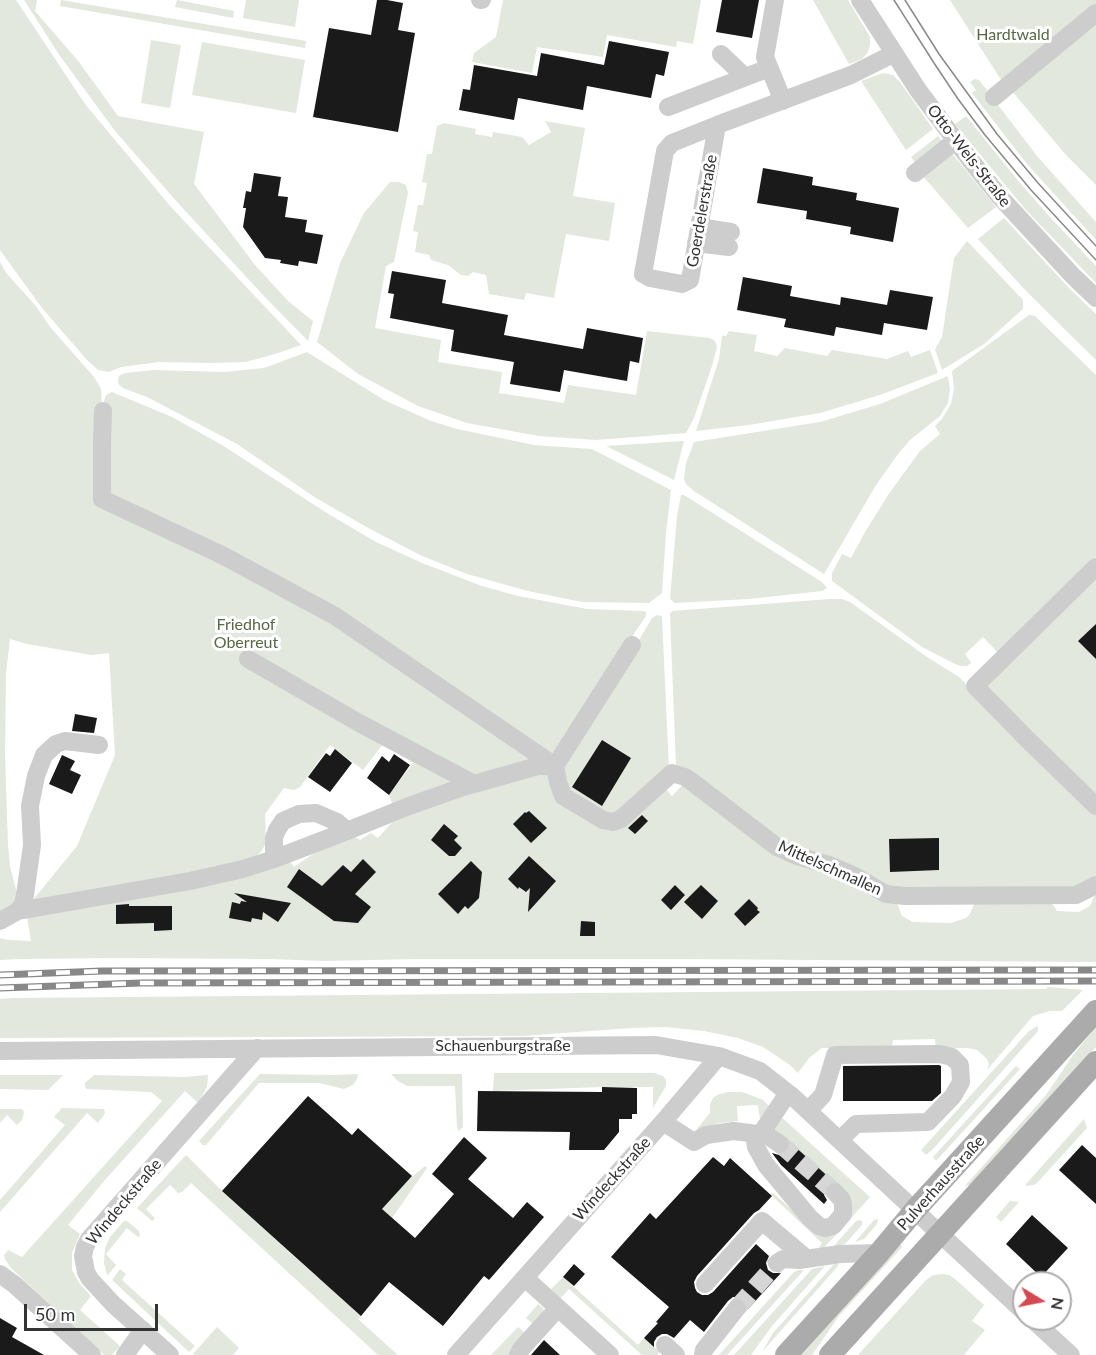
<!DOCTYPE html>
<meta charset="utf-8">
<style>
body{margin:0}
#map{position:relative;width:1096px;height:1355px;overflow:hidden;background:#fff;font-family:Lato,sans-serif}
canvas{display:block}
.north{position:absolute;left:1012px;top:1271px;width:60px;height:60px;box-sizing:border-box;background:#fff;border:2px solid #adadad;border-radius:50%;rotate:100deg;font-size:16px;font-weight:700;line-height:24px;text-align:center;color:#333}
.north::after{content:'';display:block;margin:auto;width:21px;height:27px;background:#d44a51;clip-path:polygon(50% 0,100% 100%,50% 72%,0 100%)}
.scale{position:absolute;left:24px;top:1304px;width:134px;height:27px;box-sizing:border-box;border:3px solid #333;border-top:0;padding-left:8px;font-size:18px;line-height:21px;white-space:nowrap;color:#333;-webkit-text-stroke:4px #fff;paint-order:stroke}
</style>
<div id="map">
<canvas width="1096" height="1355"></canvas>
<div class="north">N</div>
<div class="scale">50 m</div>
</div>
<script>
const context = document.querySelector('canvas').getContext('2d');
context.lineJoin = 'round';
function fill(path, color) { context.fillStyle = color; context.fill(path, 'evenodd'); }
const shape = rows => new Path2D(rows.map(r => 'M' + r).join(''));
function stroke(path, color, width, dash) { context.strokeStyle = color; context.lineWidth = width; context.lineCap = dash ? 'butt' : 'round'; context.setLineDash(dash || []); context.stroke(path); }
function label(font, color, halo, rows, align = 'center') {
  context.font = font + ' Lato,sans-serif'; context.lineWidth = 6; context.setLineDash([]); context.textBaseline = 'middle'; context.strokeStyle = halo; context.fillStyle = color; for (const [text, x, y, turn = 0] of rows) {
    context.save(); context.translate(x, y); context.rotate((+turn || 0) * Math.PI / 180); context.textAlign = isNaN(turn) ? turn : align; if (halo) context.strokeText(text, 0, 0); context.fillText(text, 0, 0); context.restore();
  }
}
fill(shape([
 [0,0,16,0,85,104,171,207,301,345,278,353,246,362,211,363,159,362,121,367,109,372,98,370,87,360,42,308,0,250],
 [24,0,37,0,35,11,79,62,118,116,204,132,194,184,255,265,288,301,313,321,308,341,262,294,177,202,115,131,60,56],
 [61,0,306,41,305,48,60,6],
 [177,0,234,11,233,18,175,7],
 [246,0,299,0,295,27,243,18],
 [503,0,701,0,693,44,677,41,676,47,607,35,603,57,537,47,532,73,472,62,474,53,496,37],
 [813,0,848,0,870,37,870,45,868,52,862,59,849,64],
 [950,0,1096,0,1096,9,1005,86],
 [1096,20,1096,185,1066,155,1011,90],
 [151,40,181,45,170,108,141,103],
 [202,42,305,60,296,113,192,95],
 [883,73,893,75,900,82,933,129,906,150,861,81],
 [975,79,979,80,1037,156,1096,222,1096,240,1027,164,972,93,976,90,970,82],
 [966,116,1020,183,1049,216,1096,266,1096,283,1026,210,955,124],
 [545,121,585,128,573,196,615,203,609,241,566,234,554,298,526,293,524,300,489,294,486,275,473,272,468,276,461,275,448,265,431,260,429,255,415,252,418,232,413,231,418,205,423,205,427,183,422,182,427,154,432,154,437,126,444,123,476,129,475,134,492,137,493,132,522,137,529,145,551,132],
 [938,136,944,143,917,165,911,157],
 [950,151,996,207,968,228,921,174],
 [390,182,399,182,406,185,408,193,394,262,386,266,375,328,441,340,438,362,502,372,499,393,564,403,568,385,636,395,647,331,710,338,715,341,717,347,712,366,694,418,686,433,596,440,539,436,467,423,418,406,358,374,317,342,340,263,364,213],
 [1004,218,1070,289,1096,314,1096,360,1029,294,978,239],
 [967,241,1023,300,1023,309,984,344,942,370,935,349,942,337,954,258],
 [0,262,7,274,35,305,51,328,94,377,101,389,102,410,105,410,104,401,106,395,112,392,172,417,222,445,330,515,376,542,422,563,482,586,518,596,587,609,644,611,646,612,646,616,629,641,636,645,652,618,657,615,662,616,669,771,659,781,672,796,685,782,799,863,896,901,902,916,913,922,951,923,966,918,970,914,975,902,1049,899,1057,911,1079,912,1090,906,1096,892,1096,962,680,959,416,959,325,961,269,959,117,958,20,959,0,960,0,938,8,940,31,941,27,917,288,859,294,867,319,850,354,836,360,840,371,833,378,838,397,817,389,795,413,763,383,744,363,770,330,745,300,787,294,790,284,788,265,814,266,843,261,852,251,860,240,865,32,901,77,846,115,755,109,653,92,655,27,644,10,639,6,674,5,754,8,845,10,866,19,901,0,917],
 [1029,315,1035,316,1096,375,1096,557,1000,655,983,637,965,654,970,661,971,663,967,666,961,666,955,664,922,647,832,581,832,573,842,554,851,558,865,532,888,495,920,451,940,434,935,426,942,419,951,404,954,389,952,371],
 [729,331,757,335,754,351,777,356,785,348,827,356,832,350,887,359,908,351,911,357,930,350,938,373,880,395,820,413,749,425,696,431,719,359,722,336,726,336],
 [307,352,384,400,431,421,457,429,534,445,592,449,671,490,666,533,662,593,649,603,582,602,528,591,467,574,420,555,370,529,316,498,237,444,147,397,125,389,119,385,118,381,119,376,125,373,154,370,224,372,264,368],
 [948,376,950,389,948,403,940,416,910,440,898,454,876,485,824,574,694,491,686,484,684,479,686,463,694,442,820,422,880,404],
 [684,441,674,480,606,446],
 [681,495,684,495,822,582,827,588,822,591,749,599,675,603,670,599,677,516],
 [1096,578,1096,794,983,690],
 [830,599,842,599,850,602,927,657,959,677,1096,812,1096,881,1075,891,904,893,787,847,676,767,670,614,672,611],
 [1048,987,1083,990,1062,1011,1050,1011,1033,1016,987,1070,989,1064,987,1059,977,1050,968,1048,958,1048,936,1051,935,1039,893,1040,892,1048,822,1048,809,1058,798,1073,790,1065,763,1047,738,1038,704,1031,666,1027,631,1028,523,1036,0,1038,0,999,13,998,1046,989],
 [1037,1026,1038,1027,1038,1031,933,1149,926,1155,921,1150,1028,1032],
 [1096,1027,1096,1047,970,1185,965,1186,1046,1095,1073,1055],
 [1016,1066,1020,1069,936,1161,933,1157],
 [494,1073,654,1073,663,1076,666,1080,666,1086,653,1108,653,1087,602,1087,493,1091],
 [260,1074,334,1075,358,1074,357,1079,353,1085,344,1089,319,1083,259,1083,206,1145,203,1145,199,1141],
 [391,1074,462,1074,463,1127,459,1131,457,1128,455,1086,407,1086,398,1081],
 [0,1075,63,1075,48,1090,0,1089],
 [94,1075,185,1077,208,1075,207,1087,198,1103,185,1091,104,1181,68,1225,80,1234,72,1253,72,1270,80,1284,91,1296,80,1310,120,1346,112,1355,104,1355,11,1268,5,1259,4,1255,8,1250,22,1257,162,1101,151,1092,87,1089,85,1087,85,1083],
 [728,1092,742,1092,753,1096,763,1100,770,1107,760,1119,758,1105,737,1106,738,1121,720,1123,696,1130,710,1113,710,1104,713,1098,717,1095],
 [62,1108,102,1109,104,1109,105,1113,98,1123,87,1113,0,1212,0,1200,65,1125,54,1117],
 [0,1109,22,1109,24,1112,22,1120,17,1125,7,1115,0,1123],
 [779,1115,870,1197,823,1249,819,1247,822,1243,770,1194,773,1193,811,1227,821,1232,846,1193,770,1125],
 [1084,1119,1087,1128,1037,1183,1034,1185,1026,1186,1026,1184],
 [186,1155,222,1191,319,1279,405,1183,425,1166,427,1168,392,1218,361,1316,358,1319,398,1355,378,1355,191,1183,182,1192,178,1193,170,1185,146,1209,155,1218,152,1221,137,1208],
 [1010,1201,1019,1202,1001,1222,996,1217],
 [878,1219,877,1224,864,1239,855,1242,874,1220],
 [859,1220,862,1221,862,1225,845,1244,833,1247,856,1221],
 [124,1221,127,1221,139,1231,140,1236,138,1237,127,1228,106,1254,116,1265,109,1274,107,1275,104,1263,105,1248,110,1237],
 [898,1245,901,1245,902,1247,839,1316,812,1355,799,1355],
 [835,1263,838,1264,838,1266,762,1352,773,1333],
 [825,1266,772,1326,751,1355,734,1355,812,1269],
 [120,1269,126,1274,122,1280,195,1346,189,1352,112,1280],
 [798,1270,804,1270,727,1355,719,1355,794,1272],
 [942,1274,949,1275,955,1279,984,1305,972,1321,985,1330,964,1355,858,1355,926,1280,933,1275],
 [563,1277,638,1345,644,1338,660,1352,657,1355,642,1355,569,1289,560,1299,551,1289],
 [538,1304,543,1308,544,1314,535,1326,526,1318],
 [217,1327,239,1348,233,1355,194,1355,193,1354],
 [518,1327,526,1334,511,1355,491,1355]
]), '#e2e8dd');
fill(shape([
 [377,0,387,0,403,3,398,30,415,33,398,132,313,117,329,28,371,35],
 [722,0,759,0,752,38,716,32],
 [609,41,669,52,664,76,656,74,651,98,587,86,583,110,518,98,514,120,459,110,463,89,470,90,474,65,537,76,541,53,604,65],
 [763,168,813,177,812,185,857,193,856,200,899,208,893,242,850,234,851,227,806,219,807,211,757,203],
 [254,173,281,177,278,196,288,197,285,217,307,220,305,232,323,235,317,264,299,261,298,266,280,263,281,260,265,258,243,227,246,208,243,208,246,191,251,192],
 [392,271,446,280,442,303,508,315,504,335,583,349,587,328,643,338,639,363,630,361,627,381,564,370,560,392,510,384,514,362,451,351,454,330,390,318,394,294,388,293],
 [743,277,792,286,790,296,840,305,841,297,887,305,890,290,933,297,927,330,884,323,882,335,836,327,834,336,784,327,786,319,737,310],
 [1096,624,1096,659,1078,641],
 [75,714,97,718,94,733,72,731],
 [602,740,631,758,602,806,572,787],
 [335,749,352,763,330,792,308,777,326,753,330,756],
 [394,754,410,765,389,795,367,778,382,756,389,762],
 [62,755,75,761,70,770,81,775,72,794,49,784],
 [529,811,547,828,531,843,513,824,525,812,526,813],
 [642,815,648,821,635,834,628,828],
 [444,824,458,836,454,840,462,848,455,856,449,856,431,840],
 [939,838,939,870,890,872,889,839],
 [529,856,556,881,528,912,530,888,526,892,519,887,518,889,508,879],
 [363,859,376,872,355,894,371,907,358,923,334,921,287,887,299,869,322,886,343,865,351,872],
 [471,861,482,872,479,898,468,909,465,906,458,914,438,894],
 [675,885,685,895,671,910,661,900],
 [701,885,718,901,702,919,684,902],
 [234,893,291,903,278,922,263,912,262,920,252,918,251,922,229,918,232,902,240,904,241,901,247,902],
 [749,899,758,908,757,910,760,912,745,926,734,914],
 [129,904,129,906,172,906,172,930,154,931,154,923,116,924,116,905],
 [581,921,595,922,595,936,580,936],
 [939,1065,941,1066,941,1093,932,1101,843,1101,843,1066],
 [602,1087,637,1088,637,1114,632,1114,632,1119,619,1119,619,1132,604,1150,569,1150,570,1132,477,1131,478,1091,602,1092],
 [308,1096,352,1135,358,1128,412,1176,382,1209,415,1238,454,1194,432,1174,464,1137,487,1158,468,1179,513,1218,527,1202,544,1217,489,1280,484,1276,443,1326,389,1282,361,1316,222,1191],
 [791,1143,833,1181,828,1183,825,1188,824,1195,827,1200,824,1204,781,1165,772,1153,779,1155,785,1154,790,1150],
 [1082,1145,1096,1158,1096,1204,1059,1170],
 [713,1157,724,1166,730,1158,772,1196,759,1210,754,1213,697,1276,694,1282,695,1288,697,1292,702,1295,708,1295,713,1292,756,1244,769,1256,766,1263,768,1270,773,1273,781,1273,748,1309,748,1304,744,1300,739,1297,733,1297,728,1301,704,1332,690,1320,674,1338,667,1334,662,1334,657,1337,654,1342,654,1347,644,1338,658,1323,656,1322,669,1307,611,1257,650,1213,656,1219],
 [1032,1215,1068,1248,1041,1277,1006,1244],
 [574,1264,585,1274,574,1286,563,1277],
 [0,1318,17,1328,12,1337,44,1355,0,1355],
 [544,1340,560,1355,531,1355]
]), '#1a1a1a');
stroke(shape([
 [780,1144,835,1192],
 [737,1308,777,1263]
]), '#d6d6d6', 18, [18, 9]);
stroke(shape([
 [480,0,482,0],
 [775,0,765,57,783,101],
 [860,0,918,90,971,161,1000,197,1073,276,1096,298],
 [721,54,745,77],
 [994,97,1096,13],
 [668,107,769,68],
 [717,125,690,280,682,284,650,278,643,274,665,151,672,143,717,125,851,75,893,54],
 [915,173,955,141],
 [699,227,731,232],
 [696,243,729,247],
 [103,411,102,444,102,499,222,555,335,616,555,766,558,782,563,796,603,820,613,822,621,819,672,773,685,777,691,781,777,847,797,856,829,865,853,875,886,894,905,896,1076,895,1096,885],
 [1096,567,975,686,1028,740,1096,806],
 [248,659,361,724,474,784],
 [274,859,274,838,277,830,283,821,299,814,316,813,337,822,347,831],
 [18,911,23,904,25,895,32,845,30,806,36,776,44,755,56,744,65,741,99,745],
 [0,921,18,911,190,881,243,869,274,859,347,831,409,806,463,787,538,766,555,766,632,645],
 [0,1051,656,1045,719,1056,760,1071,792,1096,1024,1312],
 [808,1111,823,1095,835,1055,940,1054,952,1057,960,1065,961,1082,953,1096,928,1122,856,1124,840,1140],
 [663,1122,694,1142,706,1135,734,1131,757,1134,762,1132,788,1093],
 [762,1132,780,1144],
 [757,1134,755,1140,756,1147,766,1165,810,1218,819,1226,825,1228,833,1226,843,1214,843,1204,842,1200,835,1192],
 [777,1263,783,1259,799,1260,840,1254,879,1253],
 [0,1274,15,1285,92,1355],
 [525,1278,610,1355],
 [705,1284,762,1221,807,1259],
 [1032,1319,1071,1355],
 [665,1345,676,1355],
 [125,1355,143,1330],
 [170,1355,113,1304,90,1279,86,1272,83,1256,85,1247,89,1239,98,1229,257,1048],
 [456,1355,663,1122,719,1056],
 [518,1355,521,1349,558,1308],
 [703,1355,704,1350,737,1308]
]), '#cdcdcd', 18);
stroke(shape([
 [786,1355,879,1253,915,1210,1096,1011],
 [830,1355,1096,1062]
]), '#ababab', 22);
stroke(shape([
 [894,0,934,63,958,99,985,135,1031,190,1096,260],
 [905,0,939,54,997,134,1038,183,1096,246]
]), '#888', 1.5);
const rail = shape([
 [0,975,102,971,1096,970],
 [0,988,141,983,1096,981]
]);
stroke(rail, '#888', 7);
stroke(rail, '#fff', 4.5, [14]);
label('16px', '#556a44', '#fff', [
 ["Hardtwald",1013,35],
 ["Friedhof",246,625],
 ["Oberreut",246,643]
]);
label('16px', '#333', '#fff', [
 ["Otto-Wels-Straße",969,156,52],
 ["Goerdelerstraße",702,211,-80],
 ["Mittelschmallen",830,868,24],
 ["Schauenburgstraße",503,1046],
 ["Windeckstraße",612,1179,-48],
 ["Pulverhausstraße",941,1183,-48],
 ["Windeckstraße",124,1202,-50]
]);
</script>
